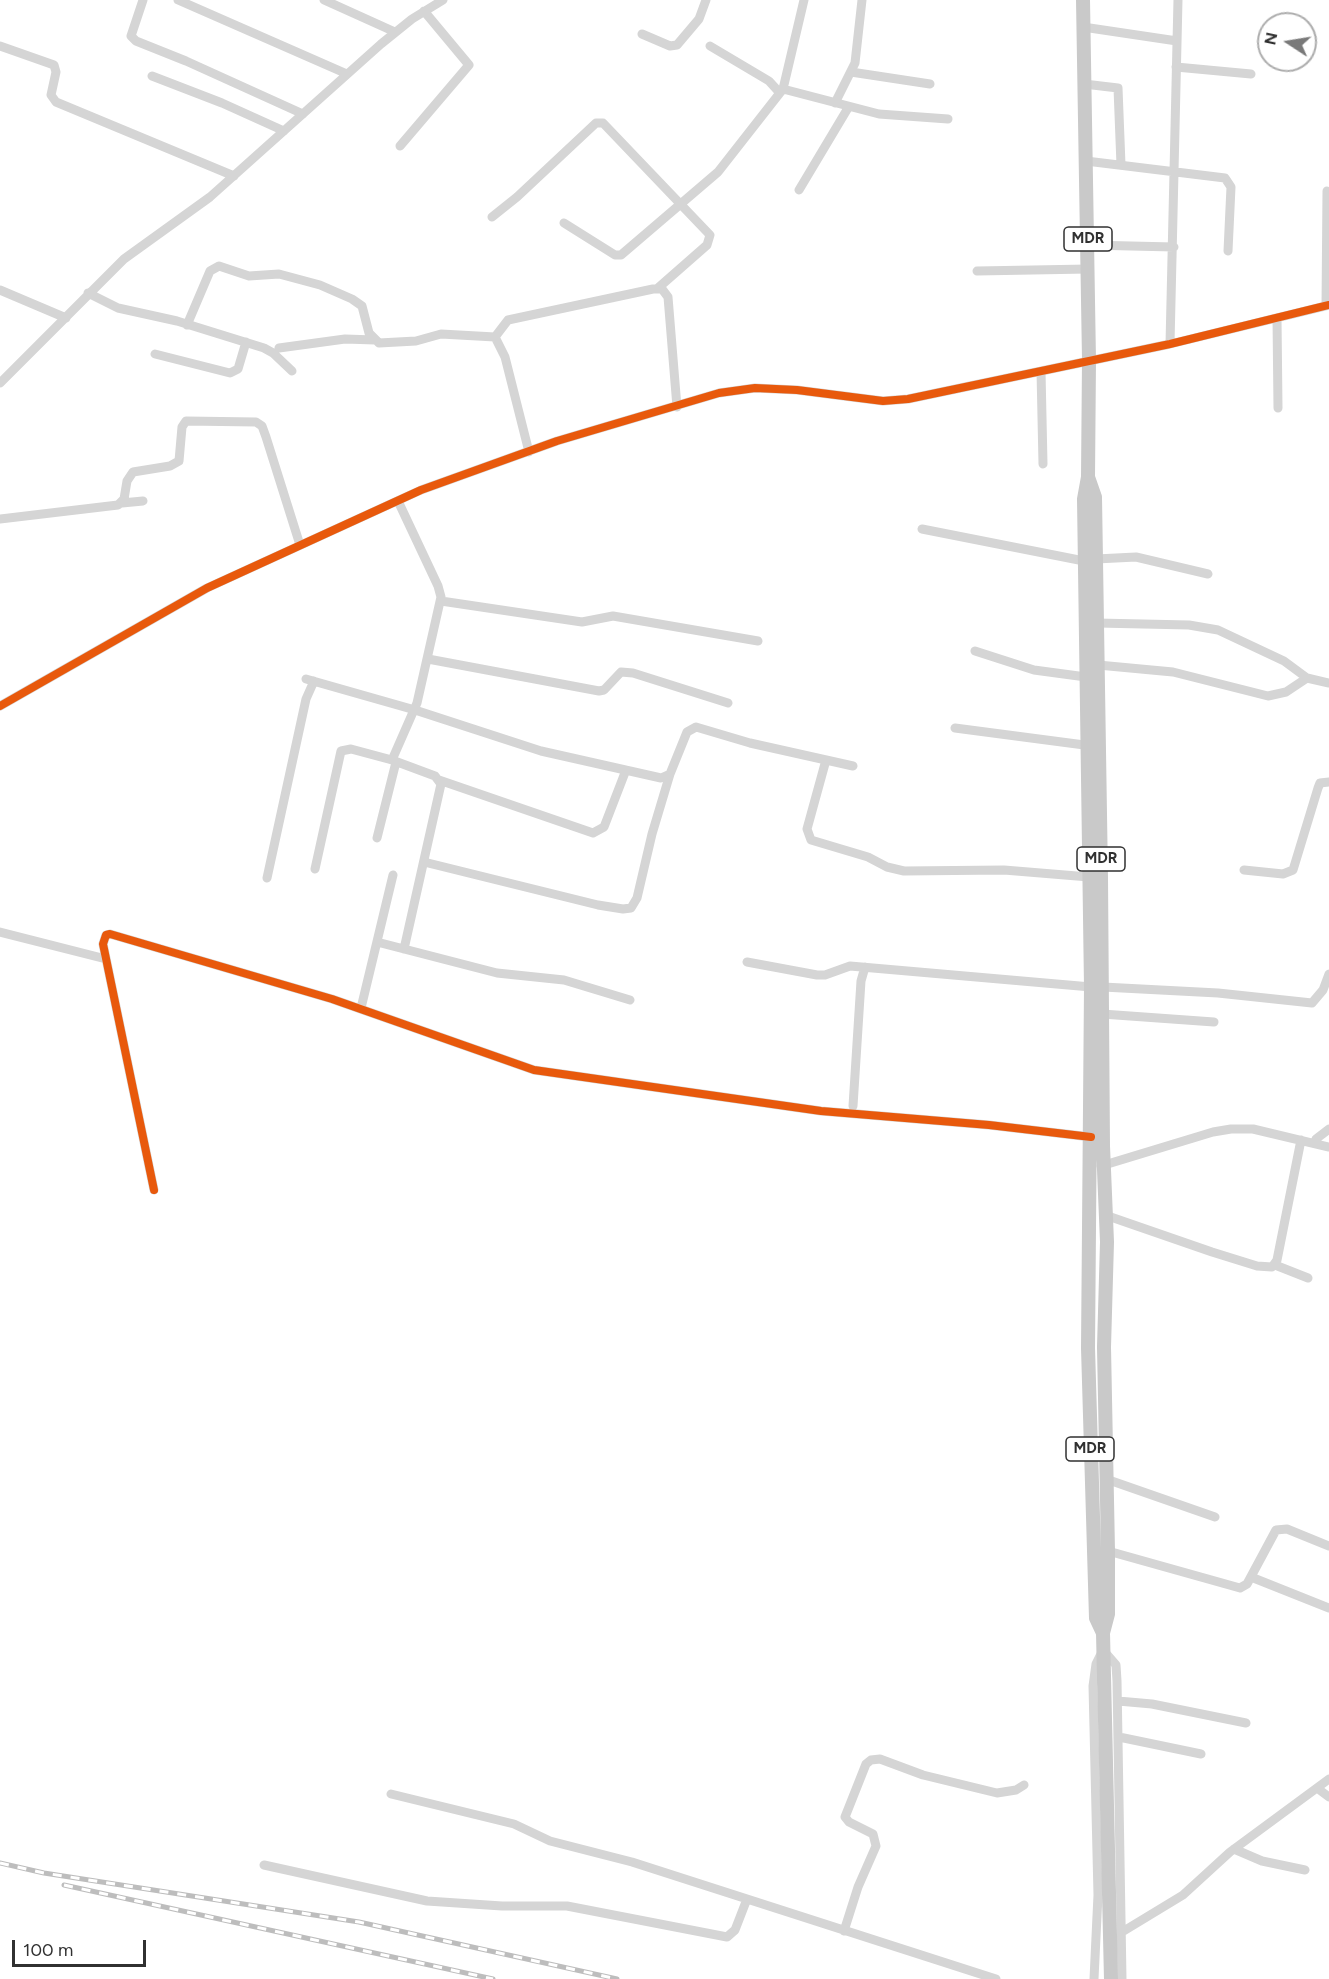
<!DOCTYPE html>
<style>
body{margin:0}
#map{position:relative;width:1329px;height:1979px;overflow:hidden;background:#fff;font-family:Figtree,sans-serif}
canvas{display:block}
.north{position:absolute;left:1257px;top:12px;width:60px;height:60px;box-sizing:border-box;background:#fff;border:2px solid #adadad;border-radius:50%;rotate:282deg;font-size:16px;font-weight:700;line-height:24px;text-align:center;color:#313131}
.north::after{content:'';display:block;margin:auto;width:21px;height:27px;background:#797979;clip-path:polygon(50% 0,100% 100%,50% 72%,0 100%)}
.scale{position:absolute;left:12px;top:1940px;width:134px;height:27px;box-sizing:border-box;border:3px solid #313131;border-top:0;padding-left:8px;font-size:18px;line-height:21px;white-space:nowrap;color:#313131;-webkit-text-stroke:4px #fff;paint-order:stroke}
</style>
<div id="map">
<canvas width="1329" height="1979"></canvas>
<div class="north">N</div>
<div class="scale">100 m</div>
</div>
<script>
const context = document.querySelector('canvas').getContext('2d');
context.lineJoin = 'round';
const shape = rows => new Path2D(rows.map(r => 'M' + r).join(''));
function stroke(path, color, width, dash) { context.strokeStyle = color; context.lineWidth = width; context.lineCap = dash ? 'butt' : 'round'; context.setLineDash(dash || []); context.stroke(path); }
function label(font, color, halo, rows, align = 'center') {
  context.font = font + ' Figtree,sans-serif'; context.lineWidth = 6; context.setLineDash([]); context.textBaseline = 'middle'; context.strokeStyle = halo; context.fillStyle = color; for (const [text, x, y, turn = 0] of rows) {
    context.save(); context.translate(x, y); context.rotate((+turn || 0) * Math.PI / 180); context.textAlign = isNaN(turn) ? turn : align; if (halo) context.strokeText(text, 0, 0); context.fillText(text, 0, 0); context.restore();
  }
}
stroke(shape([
 [143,0,131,36,136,41,186,61,303,114],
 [178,0,347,74],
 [324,0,395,32],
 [1083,27,1177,41],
 [642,34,670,46,677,45,699,19,706,0],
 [0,46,54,65,56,72,51,95,56,102,234,176],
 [710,46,769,81,779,92],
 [1176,67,1251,74],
 [851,72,930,84],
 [152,76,222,103,284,131],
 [1084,84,1118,88,1121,165],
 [783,89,804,0],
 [835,103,855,63,862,0],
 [400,146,469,65,424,11],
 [1086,161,1225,178,1231,187,1228,251],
 [799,190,848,108],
 [492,217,517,197,596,123,603,123,710,235,707,245,658,288],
 [564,223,615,255,621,255,718,172,783,89,879,114,948,119],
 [1088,245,1174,247],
 [977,271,1088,269],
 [0,290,66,318],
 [88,293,118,308,177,321,264,348,273,353,292,371],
 [1326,306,1327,191],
 [1277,318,1278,408],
 [187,325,210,271,219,266,249,276,279,274,320,285,352,299,362,306,369,333,379,343,416,341,441,334,495,337,505,357,529,452],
 [495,337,508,320,653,289,662,289,668,297,677,407],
 [1170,344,1178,0],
 [279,348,345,339,375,340],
 [155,354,230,373,238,369,246,342],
 [1041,371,1043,464],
 [0,383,124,259,210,197,381,44,412,19,443,0],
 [398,501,438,586,441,597,417,703,392,760,435,776,441,784,404,949],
 [122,503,143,501],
 [0,519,118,505,124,499,127,481,133,472,170,466,179,461,182,427,186,421,256,422,262,426,266,437,300,545],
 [922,529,1084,561],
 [1096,559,1136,557,1208,574],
 [441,601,582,622,613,616,758,641],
 [1097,623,1189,625,1218,630,1284,661,1307,678],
 [975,651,1034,670,1086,677],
 [428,659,599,691,604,690,621,672,633,673,728,703],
 [1098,665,1173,672,1268,696,1286,692,1307,678,1329,683],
 [306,679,415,710,541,751,661,778,670,774,687,732,696,727,750,743,853,766],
 [0,706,207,588,421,490,557,441,719,393,755,388,797,390,883,401,908,399,1170,344,1329,305],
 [955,728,1092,746],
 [826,760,807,829,811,840,868,857,887,867,904,871,1004,870,1089,877],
 [439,780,593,833,604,827,626,770],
 [377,838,396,762],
 [424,862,598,905,623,909,631,908,637,898,652,834,670,774],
 [315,869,341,751,351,749,392,760],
 [1244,870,1283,874,1293,870,1318,788,1320,783,1329,782],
 [267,878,306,699,314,681],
 [0,932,106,959],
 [377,942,497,973,564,980,630,1000],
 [747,962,817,975,825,975,850,966,1091,987],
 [1103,987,1218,993,1312,1003,1323,990,1329,974],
 [361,1008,393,875],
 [1102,1014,1214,1022],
 [853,1106,861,981,865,967],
 [1316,1139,1329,1129],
 [1101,1166,1213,1132,1231,1129,1253,1129,1329,1147],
 [154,1190,103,944,106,935,110,934,332,999,534,1070,821,1111,989,1125,1091,1137],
 [1105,1215,1212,1252,1257,1266,1272,1267,1277,1260,1301,1140],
 [1275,1265,1308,1278],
 [1106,1479,1215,1517],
 [1108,1551,1240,1588,1247,1584,1276,1530,1287,1529,1329,1546],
 [1251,1577,1329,1608],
 [1118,1701,1152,1704,1246,1723],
 [1119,1737,1201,1754],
 [1317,1788,1329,1797],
 [391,1794,514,1824,550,1841,632,1862,996,1979],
 [1234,1849,1262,1861,1305,1870],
 [264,1865,427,1901,502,1906,567,1906,727,1937,735,1930,747,1899],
 [844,1931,858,1887,876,1846,873,1834,849,1822,845,1817,866,1764,871,1760,880,1759,923,1775,997,1793,1016,1790,1024,1785],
 [1122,1932,1183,1895,1230,1852,1329,1779],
 [1094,1979,1098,1895,1093,1686,1096,1664,1103,1650,1116,1665,1117,1681,1122,1979]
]), '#d5d5d5', 9);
stroke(shape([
 [1083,0,1089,360,1088,477,1084,499,1091,987,1088,1348,1096,1618,1103,1633],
 [1088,477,1095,497,1101,877,1103,1146,1107,1242,1104,1347,1108,1551,1108,1614,1103,1633,1111,1979]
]), '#c9c9c9', 14);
const rail = shape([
 [0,1863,44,1873,359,1922,617,1979],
 [64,1885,493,1979]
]);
stroke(rail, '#bdbdbd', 5);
stroke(rail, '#fff', 3, [9]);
stroke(shape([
 [0,706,207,588,421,490,557,441,719,393,755,388,797,390,883,401,908,399,1170,344,1329,305],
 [154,1190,103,944,106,935,110,934,332,999,534,1070,821,1111,989,1125,1091,1137]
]), '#e8590c', 8);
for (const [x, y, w] of [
 [1088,239,48],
 [1101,859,48],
 [1090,1449,48]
]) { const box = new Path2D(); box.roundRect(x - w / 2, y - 12, w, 24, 4.5); context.fillStyle = '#fff'; context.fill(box); stroke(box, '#313131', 1.5); }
label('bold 15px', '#313131', null, [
 ["MDR",1088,239],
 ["MDR",1101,859],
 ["MDR",1090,1449]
]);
</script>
